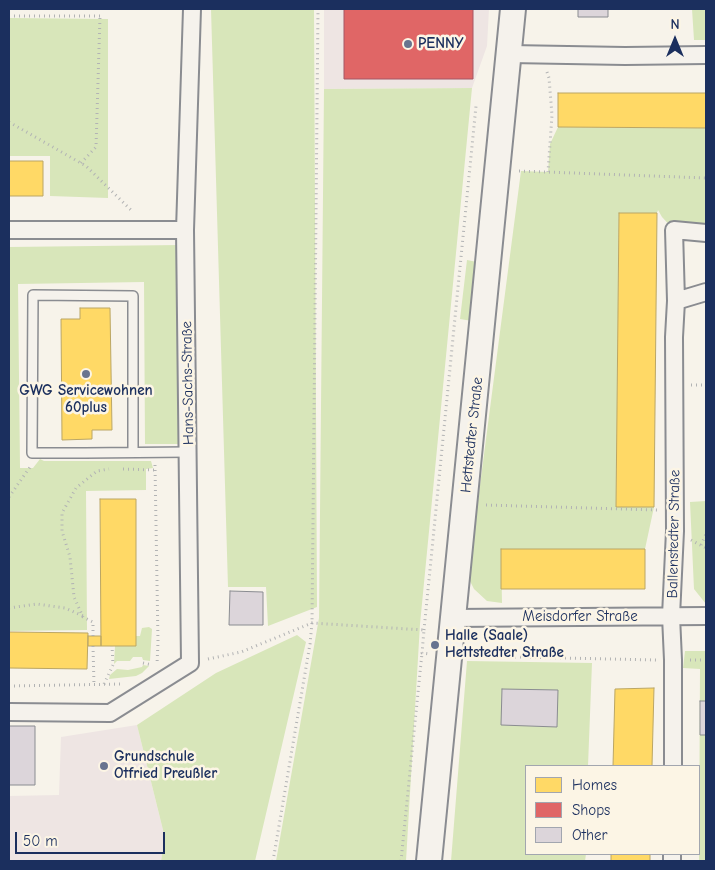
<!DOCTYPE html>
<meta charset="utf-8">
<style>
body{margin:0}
#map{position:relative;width:715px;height:870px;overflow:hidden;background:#f7f3ea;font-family:"Comic Neue",sans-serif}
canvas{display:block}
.frame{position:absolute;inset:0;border:10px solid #1b2f5e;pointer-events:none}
.legend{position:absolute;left:525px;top:765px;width:175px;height:90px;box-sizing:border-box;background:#fcf5e5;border:1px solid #a2a6af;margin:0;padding:6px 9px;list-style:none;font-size:15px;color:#1b2f5e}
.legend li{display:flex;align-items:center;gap:10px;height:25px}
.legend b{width:25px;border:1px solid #a2a6af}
.north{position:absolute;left:650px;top:15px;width:50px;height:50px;-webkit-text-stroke:4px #fcf5e5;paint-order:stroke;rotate:0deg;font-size:14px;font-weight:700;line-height:20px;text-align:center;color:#1b2f5e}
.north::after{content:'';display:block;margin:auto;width:18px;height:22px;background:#1b2f5e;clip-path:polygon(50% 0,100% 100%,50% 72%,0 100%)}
.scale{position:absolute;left:15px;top:832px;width:150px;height:22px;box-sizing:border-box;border:2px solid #1b2f5e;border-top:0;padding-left:6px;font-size:15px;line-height:18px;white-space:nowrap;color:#1b2f5e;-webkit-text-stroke:4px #fcf5e5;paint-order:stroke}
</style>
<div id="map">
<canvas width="715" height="870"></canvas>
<div class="frame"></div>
<ul class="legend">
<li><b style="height:14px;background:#ffd966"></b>Homes</li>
<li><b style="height:14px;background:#e06666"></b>Shops</li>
<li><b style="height:14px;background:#dcd5da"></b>Other</li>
</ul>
<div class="north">N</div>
<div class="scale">50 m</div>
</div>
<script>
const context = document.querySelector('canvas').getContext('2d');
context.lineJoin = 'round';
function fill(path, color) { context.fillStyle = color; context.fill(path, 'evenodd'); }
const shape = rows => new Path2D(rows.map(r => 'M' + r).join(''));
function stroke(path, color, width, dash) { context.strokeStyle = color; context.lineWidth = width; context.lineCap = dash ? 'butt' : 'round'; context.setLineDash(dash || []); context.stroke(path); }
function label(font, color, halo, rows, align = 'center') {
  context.font = font + ' "Comic Neue",sans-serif'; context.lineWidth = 5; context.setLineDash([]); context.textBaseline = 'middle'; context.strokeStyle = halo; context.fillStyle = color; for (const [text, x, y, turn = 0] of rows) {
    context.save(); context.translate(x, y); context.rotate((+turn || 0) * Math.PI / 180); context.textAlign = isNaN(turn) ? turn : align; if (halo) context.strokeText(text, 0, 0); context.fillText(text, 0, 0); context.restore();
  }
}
fill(shape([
 [324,9,489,9,487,46,472,88,324,89],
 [137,725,165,838,161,861,9,861,9,796,59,795,61,737]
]), '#eee5e3');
fill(shape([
 [211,9,314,9,317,607,268,626,266,587,228,587],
 [692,9,706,9,706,40,694,40],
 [9,18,108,19,108,198,50,196,50,156,9,156],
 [472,88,420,624,406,861,276,861,319,618,324,89],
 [558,127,706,128,706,233,674,230,662,217,658,210,657,213,619,213,616,506,654,507,645,549,501,549,502,603,487,601,474,589,468,577,521,171,548,172,550,144],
 [180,245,182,444,145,444,144,282,18,284,20,468,33,468,40,459,44,461,151,461,153,468,146,469,146,490,86,491,87,630,9,631,9,247],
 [467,260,477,262,472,321,460,319],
 [706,501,706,604,694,589,690,502],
 [149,627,152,629,150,661,143,660,142,657,133,657,130,661,117,661,114,664,115,646,136,645,136,636,140,636,142,628],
 [297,635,306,642,255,861,161,861,165,838,137,725,216,673],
 [685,651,706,651,706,861,699,861,700,669,683,668],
 [467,661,592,663,588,766,526,766,526,854,586,854,585,861,451,861],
 [143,665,149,666,142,673,136,676,109,679,110,675,117,669,128,670,142,667]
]), '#d8e6ba');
const homes = shape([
 [558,93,706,93,706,128,558,127,558,93],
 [9,161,43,161,43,196,9,196,9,161],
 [619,213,657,213,654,507,616,507,619,213],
 [80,308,110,308,112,430,92,430,92,439,62,440,61,319,80,319,80,308],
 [100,499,136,499,136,646,101,646,100,499],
 [501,549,645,549,645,589,501,589,501,549],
 [9,632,88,633,87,669,9,668,9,632],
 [88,636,101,636,101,646,88,646,88,636],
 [654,688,652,766,613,766,615,689,654,688],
 [611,854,650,854,650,861,611,861,611,854]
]);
fill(homes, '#ffd966');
stroke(homes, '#bba664', 1);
const shops = shape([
 [344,9,473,9,473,79,344,79,344,9]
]);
fill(shops, '#e06666');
stroke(shops, '#a55664', 1);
const building = shape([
 [578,9,608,9,608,17,578,17,578,9],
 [230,591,263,592,263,625,229,625,230,591],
 [502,689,558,690,557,727,501,725,502,689],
 [700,701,706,701,706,735,700,735,700,701],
 [9,726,35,726,35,785,9,785,9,726]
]);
fill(building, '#dcd5da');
stroke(building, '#8a8c91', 1);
const lane = shape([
 [133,452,133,296,33,295,32,453,85,453,189,452]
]);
const street = shape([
 [510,54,625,56,706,55],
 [9,230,185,230],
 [676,301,706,292],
 [453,618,706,616],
 [9,712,110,713,190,663,185,230,192,9],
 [673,766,673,660,671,616,675,531,674,337,676,301,674,230,706,233],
 [672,861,672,854]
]);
const secondary = shape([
 [429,861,513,9]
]);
stroke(lane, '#8a8c91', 12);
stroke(street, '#8a8c91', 20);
stroke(secondary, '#8a8c91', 28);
stroke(shape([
 [9,16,104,16],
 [547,72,549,78,552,115,548,172],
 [9,122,86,166,132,211],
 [81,163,96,147,100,16],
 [519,171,706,178],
 [691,385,706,385],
 [155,465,158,642,157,664],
 [123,469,155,470],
 [9,497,30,467],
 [486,505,657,510],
 [691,540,706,548],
 [701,545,706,534],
 [9,608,37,604,65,608,83,616],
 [424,630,476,106],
 [93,636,93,622,83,617,74,597,70,557,62,531,62,513,76,488,97,471,109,469],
 [93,646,94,685],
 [470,656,656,660],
 [208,659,241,652,312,623,424,630,422,653,429,654],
 [690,660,706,660],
 [143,663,152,665],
 [104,684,113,665,112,646],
 [9,686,121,684],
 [273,861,310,644,312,623,318,9],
 [401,861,422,653]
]), '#b2b3b4', 3, [1, 4]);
stroke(lane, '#f5f2ec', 9);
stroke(street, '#f5f2ec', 16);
stroke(secondary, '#f5f2ec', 24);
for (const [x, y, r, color] of [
 [408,44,5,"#68748f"],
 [86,374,5,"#68748f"],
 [435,645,5,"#68748f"],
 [104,766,5,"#68748f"]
]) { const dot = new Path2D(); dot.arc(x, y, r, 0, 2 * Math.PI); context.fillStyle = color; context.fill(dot); stroke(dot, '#fcf5e5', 2); }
label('bold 15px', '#1b2f5e', '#fcf5e5', [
 ["PENNY",418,44],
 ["GWG Servicewohnen",86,391,"center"],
 ["60plus",86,408,"center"],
 ["Halle (Saale)",445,636],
 ["Hettstedter Straße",445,653],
 ["Grundschule",114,757],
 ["Otfried Preußler",114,774]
], 'left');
label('15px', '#1b2f5e', '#fcf5e5', [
 ["Hans-Sachs-Straße",188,383,-91],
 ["Hettstedter Straße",472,435,-84],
 ["Ballenstedter Straße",674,534,-89],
 ["Meisdorfer Straße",580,617]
]);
</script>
